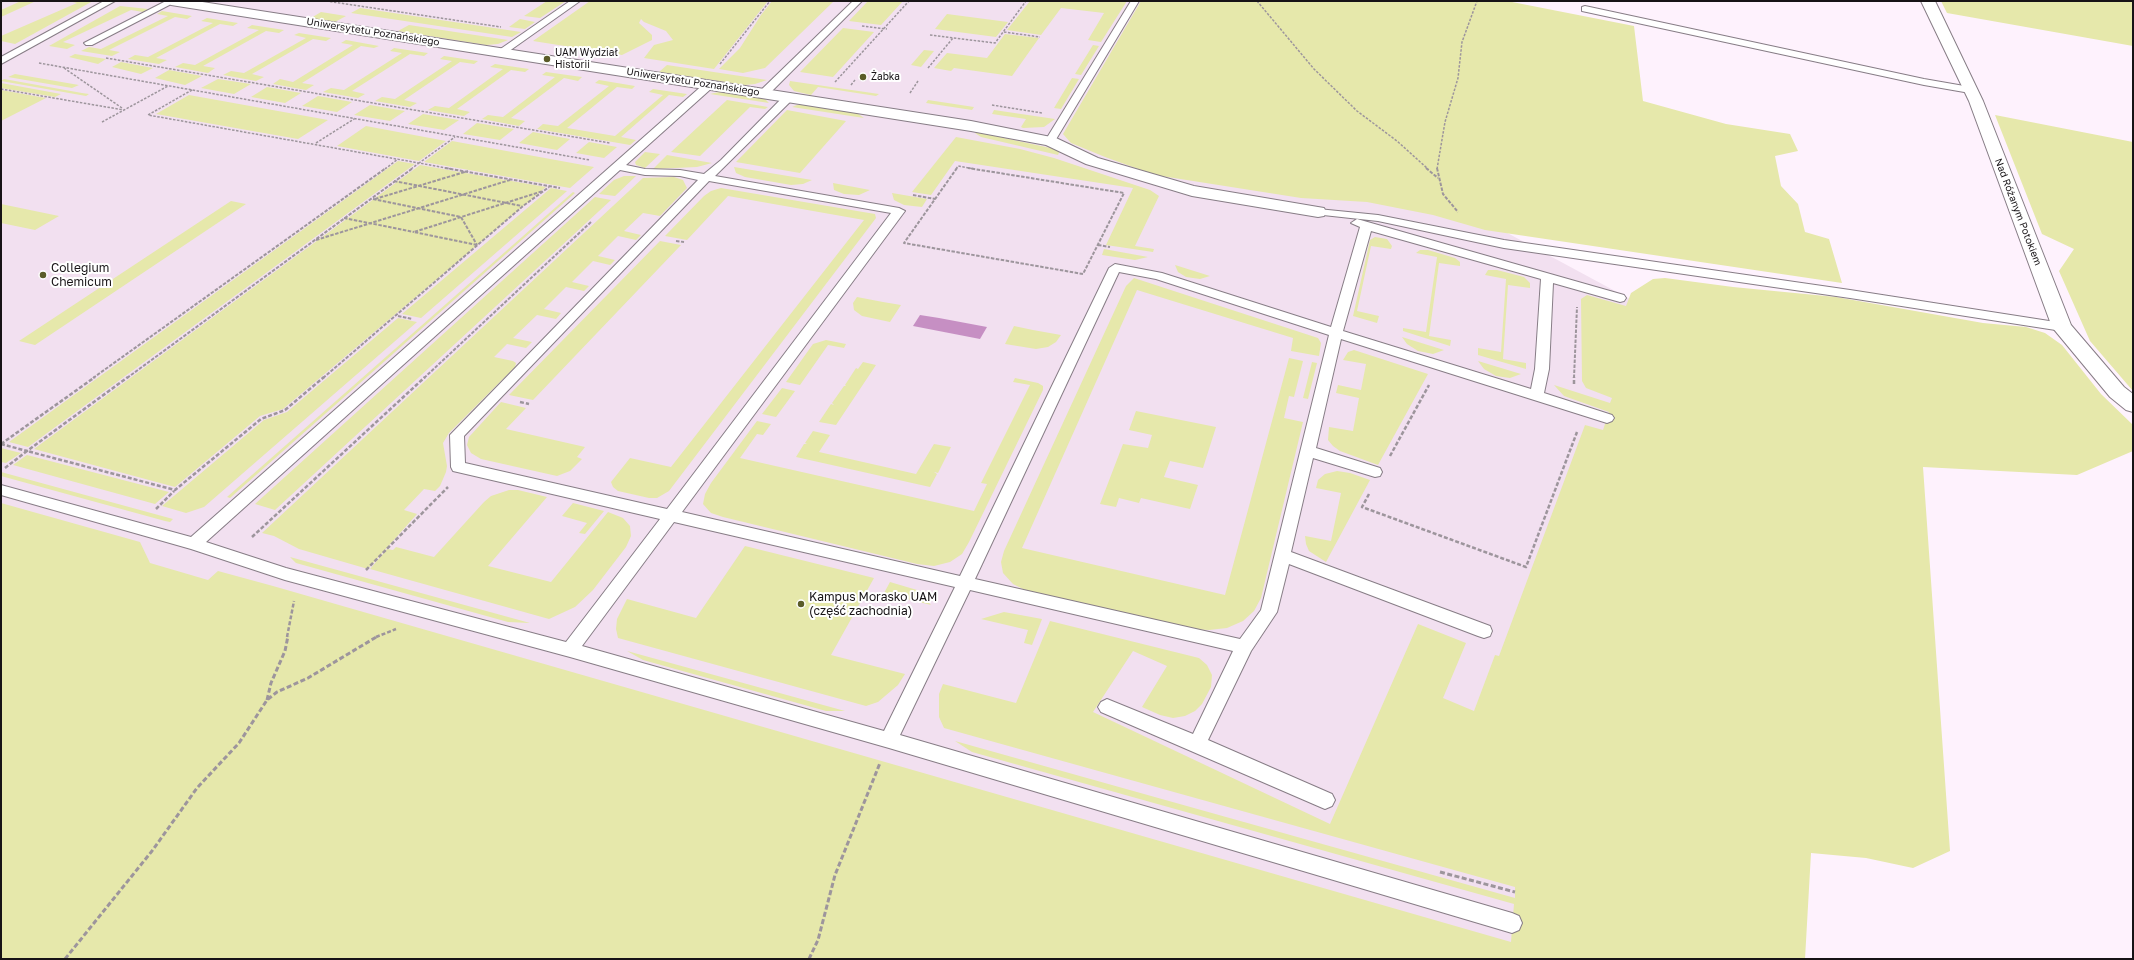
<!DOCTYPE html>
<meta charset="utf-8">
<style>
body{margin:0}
#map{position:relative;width:2134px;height:960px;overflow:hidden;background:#fef2fd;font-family:"Golos Text",sans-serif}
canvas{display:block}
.frame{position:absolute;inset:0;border:2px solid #171316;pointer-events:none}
</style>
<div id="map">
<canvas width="2134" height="960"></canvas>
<div class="frame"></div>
</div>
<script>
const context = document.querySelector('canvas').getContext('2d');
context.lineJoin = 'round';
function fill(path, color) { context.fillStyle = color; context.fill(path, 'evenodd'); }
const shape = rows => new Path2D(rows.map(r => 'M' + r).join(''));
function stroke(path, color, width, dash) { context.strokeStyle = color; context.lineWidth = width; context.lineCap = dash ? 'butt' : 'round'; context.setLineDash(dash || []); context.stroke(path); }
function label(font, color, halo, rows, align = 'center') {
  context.font = font + ' "Golos Text",sans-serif'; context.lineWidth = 4; context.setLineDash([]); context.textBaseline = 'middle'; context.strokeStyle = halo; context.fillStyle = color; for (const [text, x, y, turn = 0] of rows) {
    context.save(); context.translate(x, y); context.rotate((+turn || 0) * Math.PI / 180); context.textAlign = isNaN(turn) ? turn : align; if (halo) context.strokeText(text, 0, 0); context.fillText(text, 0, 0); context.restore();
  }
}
fill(shape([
 [1,1,1266,1,1474,215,1654,312,1535,959,131,959,1,897]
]), '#f2e0f0');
fill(shape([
 [21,1,36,1,1,17,1,10],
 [68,1,93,1,15,44,1,41,1,36,77,3],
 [547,1,566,1,540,18,524,16],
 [590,1,768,1,714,69,644,58,654,45,673,40,666,31,644,22,641,19,639,23,652,35,652,40,622,55,533,41],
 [772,1,834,1,765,68,743,73,719,69,740,48,761,15],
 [868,1,903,1,881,25,849,21],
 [1030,1,1127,1,1101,42,1088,40,1104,13,1061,8,1041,35,1007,30],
 [1141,1,1507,1,1634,26,1643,101,1726,124,1790,134,1798,151,1775,156,1781,186,1798,204,1805,232,1829,239,1842,283,1485,230,1433,215,1367,202,1301,198,1155,175,1105,157,1071,143,1063,134],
 [1941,1,2133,1,2133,46,1947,13],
 [120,6,148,9,143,12,131,10,63,42,75,45,67,49,49,46],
 [360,8,521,32,512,37,351,13],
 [162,11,192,16,187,19,175,17,109,50,120,52,112,56,81,51,89,47,101,49,168,16,157,14],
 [321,12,346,16,335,22,311,18],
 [947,14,1008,22,996,37,935,29],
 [207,18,238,23,233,26,220,24,156,58,167,60,159,64,128,59,135,55,148,57,213,23,201,21],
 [520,19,535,22,525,29,509,27],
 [252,25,284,30,279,33,266,31,203,66,215,68,208,73,175,67,183,63,195,65,259,30,247,28],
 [409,25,508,40,498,44,486,45,398,31],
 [843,28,874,32,833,77,800,72],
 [299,33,331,38,326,41,313,39,266,66,252,74,264,77,256,81,223,75,231,71,244,73,306,38,294,35],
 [1005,34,1039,38,1012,76,954,68,951,71,934,68,947,53,987,58],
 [346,40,379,46,374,48,361,46,302,83,314,85,306,90,273,84,280,79,293,82,353,45,341,43],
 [1093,45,1099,46,1081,75,1075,74],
 [394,48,428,53,424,56,410,54,352,91,365,94,358,98,323,92,331,88,344,90,402,53,390,51],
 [924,50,934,51,921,67,911,65],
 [75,54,106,59,98,64,69,57],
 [444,56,478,61,474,64,460,62,404,100,417,103,410,107,375,101,382,97,395,99,452,61,440,59],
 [121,62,153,68,141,74,112,67],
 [495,64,529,69,525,72,511,70,457,109,470,112,464,116,428,110,435,106,449,108,503,69,490,67],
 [667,65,767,80,755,84,745,85,659,72],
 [169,70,202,76,185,85,155,78],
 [546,72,582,77,578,81,564,78,511,118,525,121,519,126,482,119,488,115,503,117,555,77,542,75],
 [15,74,79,85,72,88,8,77],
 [1072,78,1079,79,1061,109,1054,108],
 [4,79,82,93,89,94,86,96,1,81],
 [218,79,251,84,234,94,201,88],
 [599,80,635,86,632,89,617,87,567,128,615,136,663,95,649,92,653,89,687,94,683,97,669,95,621,137,636,140,630,145,537,129,543,124,558,126,609,86,595,83],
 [790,81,879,94,876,96,818,87,811,95,794,91,789,85],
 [1,83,61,94,55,97,1,88],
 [267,87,301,93,285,103,251,97],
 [1,90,46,98,1,121],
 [719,92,764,98,769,103,710,94],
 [189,95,328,120,298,139,156,114],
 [318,96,352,102,337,112,302,106],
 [727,100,768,107,765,109,750,107,700,156,671,152],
 [928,100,974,107,972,110,926,103],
 [370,105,405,111,390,121,354,115],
 [797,105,808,105,857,113,864,118,792,107],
 [787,110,846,121,800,173,736,162],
 [994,110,1055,119,1044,127,1023,128,1021,127,1026,119,992,114],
 [423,114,459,120,444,130,408,124],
 [1995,115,2133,142,2133,391,2090,341,2059,271,2074,249,2042,234],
 [477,123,514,129,500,140,463,134],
 [366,126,446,141,419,161,337,146],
 [533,132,570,139,557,150,519,143],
 [976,132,1060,150,1058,155,981,137,975,133],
 [956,137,1020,149,1054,158,1150,190,1159,196,1135,246,1154,249,1153,252,1106,245,1133,188,955,161,931,195,912,192],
 [452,141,594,167,570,188,424,162],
 [589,142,617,147,604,158,576,153],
 [645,152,660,154,645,168,636,165,635,162],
 [667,155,712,163,697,167,653,169],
 [398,161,415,164,28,447,9,442],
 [420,165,546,187,283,409,260,416,175,487,34,449],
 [734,167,812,180,803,184,791,185,745,177,736,173],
 [624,176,636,176,615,196,599,194,614,180],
 [674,177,683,180,687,188,660,216,643,213,624,231,641,235,636,240,618,236,598,256,615,260,610,265,593,261,572,282,589,286,584,291,566,287,544,309,561,313,556,319,537,315,513,338,532,342,526,348,507,344,494,357,513,361,516,363,515,367,449,433,443,443,447,466,446,472,440,486,435,491,424,489,404,510,417,514,368,569,299,549,274,536,262,533,643,178],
 [833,183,870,190,859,195,844,194,834,190],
 [551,188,567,191,421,318,402,314],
 [721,188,875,214,876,218,669,491,657,498,649,498,618,491,613,487,611,482,630,458,671,467,864,220,728,196,687,240,665,236,704,196,711,191],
 [573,192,575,193,230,498,227,497],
 [892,193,927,199,922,207,904,205,894,200],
 [595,197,611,200,275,510,255,504],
 [231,201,246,204,35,345,19,341],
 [1,204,59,216,35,230,1,223],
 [1375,237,1387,239,1392,246,1391,249,1371,246,1357,311,1379,316,1377,323,1353,316,1370,240],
 [660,241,681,245,533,400,509,395],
 [1104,249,1148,257,1135,260,1102,255],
 [1420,250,1428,250,1455,258,1460,262,1460,266,1439,263,1429,336,1451,340,1450,346,1403,331,1403,328,1426,332,1437,257,1416,253],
 [1175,265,1210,276,1200,279,1186,277,1178,272],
 [1488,270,1497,270,1524,277,1530,283,1530,288,1508,285,1503,359,1526,363,1526,369,1478,355,1478,348,1501,352,1506,279,1485,275],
 [1134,278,1318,338,1321,343,1319,356,1291,351,1293,338,1137,290,1022,548,1225,595,1289,358,1303,361,1294,397,1289,396,1284,418,1303,422,1261,598,1254,611,1243,621,1227,628,1209,630,1190,629,1025,590,1013,584,1003,573,1001,562,1004,551,1126,286],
 [1665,278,1733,287,1836,297,1983,323,2026,327,2045,333,2062,345,2101,394,2133,425,2133,451,2077,475,1923,467,1950,851,1913,868,1866,858,1811,853,1805,959,1,959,1,503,140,542,150,563,208,580,218,571,273,586,1511,942,1514,904,972,752,955,741,1515,898,1515,887,944,728,939,717,939,694,943,684,1016,703,1050,621,1199,658,1207,665,1212,675,1211,687,1202,704,1195,711,1185,716,1173,718,1160,715,1142,707,1167,666,1133,651,1093,712,1330,824,1418,624,1466,643,1443,698,1474,711,1495,655,1499,656,1585,425,1603,430,1609,412,1564,396,1554,385,1610,403,1612,398,1586,388,1582,381,1581,299,1587,295,1626,306,1631,293,1653,279],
 [857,297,883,302,901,305,890,322,862,316,854,310,853,303],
 [398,318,417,322,204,507,186,513,162,506,264,420,287,412],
 [1014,326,1033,330,1061,335,1056,342,1048,347,1036,349,1005,344],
 [1402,337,1444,350,1433,354,1418,351,1407,344],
 [826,340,846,344,844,348,828,345,800,385,786,382,813,344],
 [1354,350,1428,374,1378,465,1340,451,1333,446,1328,440,1329,427,1353,431,1359,398,1336,393,1338,385,1361,390,1366,364,1343,360,1348,352],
 [1478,361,1521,374,1510,378,1496,376,1484,369],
 [863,362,876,365,836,425,819,422,831,404,834,405,832,403,844,386,846,386,845,385,856,368,858,369],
 [1312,362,1317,363,1308,399,1303,398],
 [1015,378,1038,383,1043,386,1043,390,969,542,962,554,950,562,934,566,917,564,723,517,711,513,703,504,705,494,711,483,757,421,771,424,763,435,757,434,740,458,974,511,987,484,981,483,1030,385,1013,382],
 [782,388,795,391,776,417,762,414],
 [501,402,526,408,506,429,585,447,577,457,582,459,570,471,557,476,481,459,471,453,467,445,469,437],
 [1136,411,1216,427,1203,468,1170,461,1164,477,1198,485,1190,509,1141,498,1139,503,1119,498,1116,507,1100,504,1123,444,1148,448,1152,435,1129,430],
 [813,431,830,435,819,452,916,474,934,444,951,447,938,473,934,472,937,474,930,487,796,457,804,444,807,444,805,443],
 [1,448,21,453,6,463,1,462],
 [27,455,169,492,155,504,13,465],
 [1337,471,1350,473,1370,480,1326,562,1309,551,1306,544,1305,536,1331,541,1341,493,1316,488,1318,480,1325,474],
 [1,472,173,519,170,522,165,521,1,476],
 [509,490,518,490,547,497,488,566,551,582,608,512,623,518,630,526,631,536,626,547,593,590,575,607,549,619,370,569,387,549,393,550,396,547,434,557,484,502,491,496],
 [573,503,604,511,585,534,579,533,587,523,562,516],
 [745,546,874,578,831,655,905,674,898,685,878,702,866,706,618,638,616,629,617,619,627,599,696,618],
 [290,557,530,623,508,622,296,563],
 [890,582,917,590,931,605,884,593],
 [1004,612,1042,619,1032,645,1024,643,1028,630,981,619],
 [627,651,845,711,826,711,643,660]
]), '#e6e8ab');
fill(shape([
 [920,315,939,318,987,327,980,339,913,326]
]), '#c68fc3');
const service = shape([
 [104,1,115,1,1,64,1,57,104,1],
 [166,1,177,1,92,45,86,45,84,43,166,1],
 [570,1,580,1,505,54,499,54,499,50,570,1],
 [853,1,862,1,768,95,760,95,760,91,853,1],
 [1131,1,1139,1,1055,141,1050,144,1046,143,1045,141,1131,1],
 [1585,6,1924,79,1970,87,1975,90,1970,93,1924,85,1582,11,1582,7,1585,6],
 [709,82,714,85,713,87,626,165,645,169,680,170,704,174,721,160,785,95,789,94,793,95,793,99,715,176,899,208,905,211,682,512,960,576,1109,268,1115,264,1162,273,1331,327,1360,227,1351,223,1357,219,1624,295,1626,298,1624,301,1620,302,1553,283,1549,369,1544,393,1612,415,1614,418,1612,421,1607,423,1341,339,1316,448,1380,468,1382,472,1380,476,1375,477,1313,458,1291,552,1490,626,1492,631,1490,636,1484,638,1478,636,1289,564,1277,612,1251,651,1208,740,1332,794,1335,800,1332,806,1325,809,1318,806,1101,712,1098,707,1101,702,1107,699,1193,734,1233,651,970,590,900,735,1512,913,1519,916,1522,923,1519,930,1512,933,889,748,570,657,285,580,191,549,1,495,1,485,191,537,705,83,709,82],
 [620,170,645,175,680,176,698,180,450,435,451,467,453,471,660,519,566,642,286,568,206,542,620,170],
 [709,181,891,213,667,509,465,463,464,436,709,181],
 [1371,231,1541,279,1535,369,1531,389,1343,331,1371,231],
 [1119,272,1156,279,1329,335,1261,610,1240,639,975,579,1119,272],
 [674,522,955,587,884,731,582,646,674,522],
 [1318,209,1378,215,1504,240,1850,290,2062,323,2069,327,2062,331,1850,298,1504,248,1378,221,1314,214,1312,212,1318,209]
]);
const minor = shape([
 [164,1,196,1,971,121,1056,138,1098,158,1194,186,1318,207,1324,208,1326,212,1324,216,1318,217,1192,196,1086,164,1046,145,971,131,171,5,164,1],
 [1921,1,1935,1,1983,101,2071,325,2124,387,2133,394,2133,412,2126,410,2110,397,2052,327,1969,101,1921,1]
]);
stroke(service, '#877d86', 2);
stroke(minor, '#877d86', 2);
stroke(shape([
 [326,1,501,27],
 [1257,1,1314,69,1357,111,1397,141,1428,169],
 [862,26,887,29],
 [1004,32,1040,37],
 [930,35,995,43,1026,1],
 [106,58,610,143],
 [39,63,590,160],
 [720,64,770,1],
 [64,68,122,108],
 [928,68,953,38],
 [835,82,909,1],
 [851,85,855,80],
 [1,89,124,110],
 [192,90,148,115,419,163],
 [910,93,918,81],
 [992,105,1042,113],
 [102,122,168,86],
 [316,143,354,119],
 [385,169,398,159],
 [411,169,419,163],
 [451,169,419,163,455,137],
 [956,169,958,166,974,169],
 [1437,169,1445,122,1458,78,1462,42,1477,1]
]), '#9d959c', 1.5, [2.5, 1.5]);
stroke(shape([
 [445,168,560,188],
 [957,168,904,243,1083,274,1124,193,968,168],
 [1426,168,1438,178],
 [1437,168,1443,194,1458,212],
 [394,181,522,206],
 [913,195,935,199],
 [373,199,461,217,477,245],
 [375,199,468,171],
 [344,218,414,232],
 [316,240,510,180],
 [676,241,684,242],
 [477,245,414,232,543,191],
 [1098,245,1110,247],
 [398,316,412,319],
 [93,378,386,168],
 [127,378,413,168],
 [323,378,523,206,549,187],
 [424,378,591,222],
 [1574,378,1577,307]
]), '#9d959c', 2, [3.5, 1.5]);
stroke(shape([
 [1574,384,1574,377],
 [520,402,529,404],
 [1,444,27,451,128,377],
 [1,444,95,377],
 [1390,456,1429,385],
 [5,468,27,451,175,490,261,419,285,410,324,377],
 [1369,494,1362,507,1526,567,1577,432],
 [156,509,174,491],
 [252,537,425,377],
 [366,570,448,487],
 [287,637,294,601],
 [376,637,396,629]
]), '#9d959c', 2.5, [4, 2]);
stroke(shape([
 [267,700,271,683,285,651,288,636],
 [1440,872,1515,892],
 [65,959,152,851,197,788,239,743,267,700,277,692,308,678,378,636],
 [809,959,818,940,835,875,880,763]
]), '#9d959c', 3, [5, 2.5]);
fill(service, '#fff');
fill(minor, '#fff');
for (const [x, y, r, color] of [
 [547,59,4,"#5a5b28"],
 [863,77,4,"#5a5b28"],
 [43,275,4,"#5a5b28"],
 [801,604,4,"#5a5b28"]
]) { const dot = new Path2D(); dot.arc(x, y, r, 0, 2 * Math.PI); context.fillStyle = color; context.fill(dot); stroke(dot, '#fff', 1.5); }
label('10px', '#171316', '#fff', [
 ["Uniwersytetu Poznańskiego",373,32,9],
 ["Uniwersytetu Poznańskiego",693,82,9],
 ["Nad Różanym Potokiem",2018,212,69]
]);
label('10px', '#171316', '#fff', [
 ["UAM Wydział",555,53],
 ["Historii",555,65],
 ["Żabka",871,77]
], 'left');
label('12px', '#171316', '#fff', [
 ["Collegium",51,268],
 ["Chemicum",51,282],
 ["Kampus Morasko UAM",809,597],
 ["(część zachodnia)",809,611]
], 'left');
</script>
